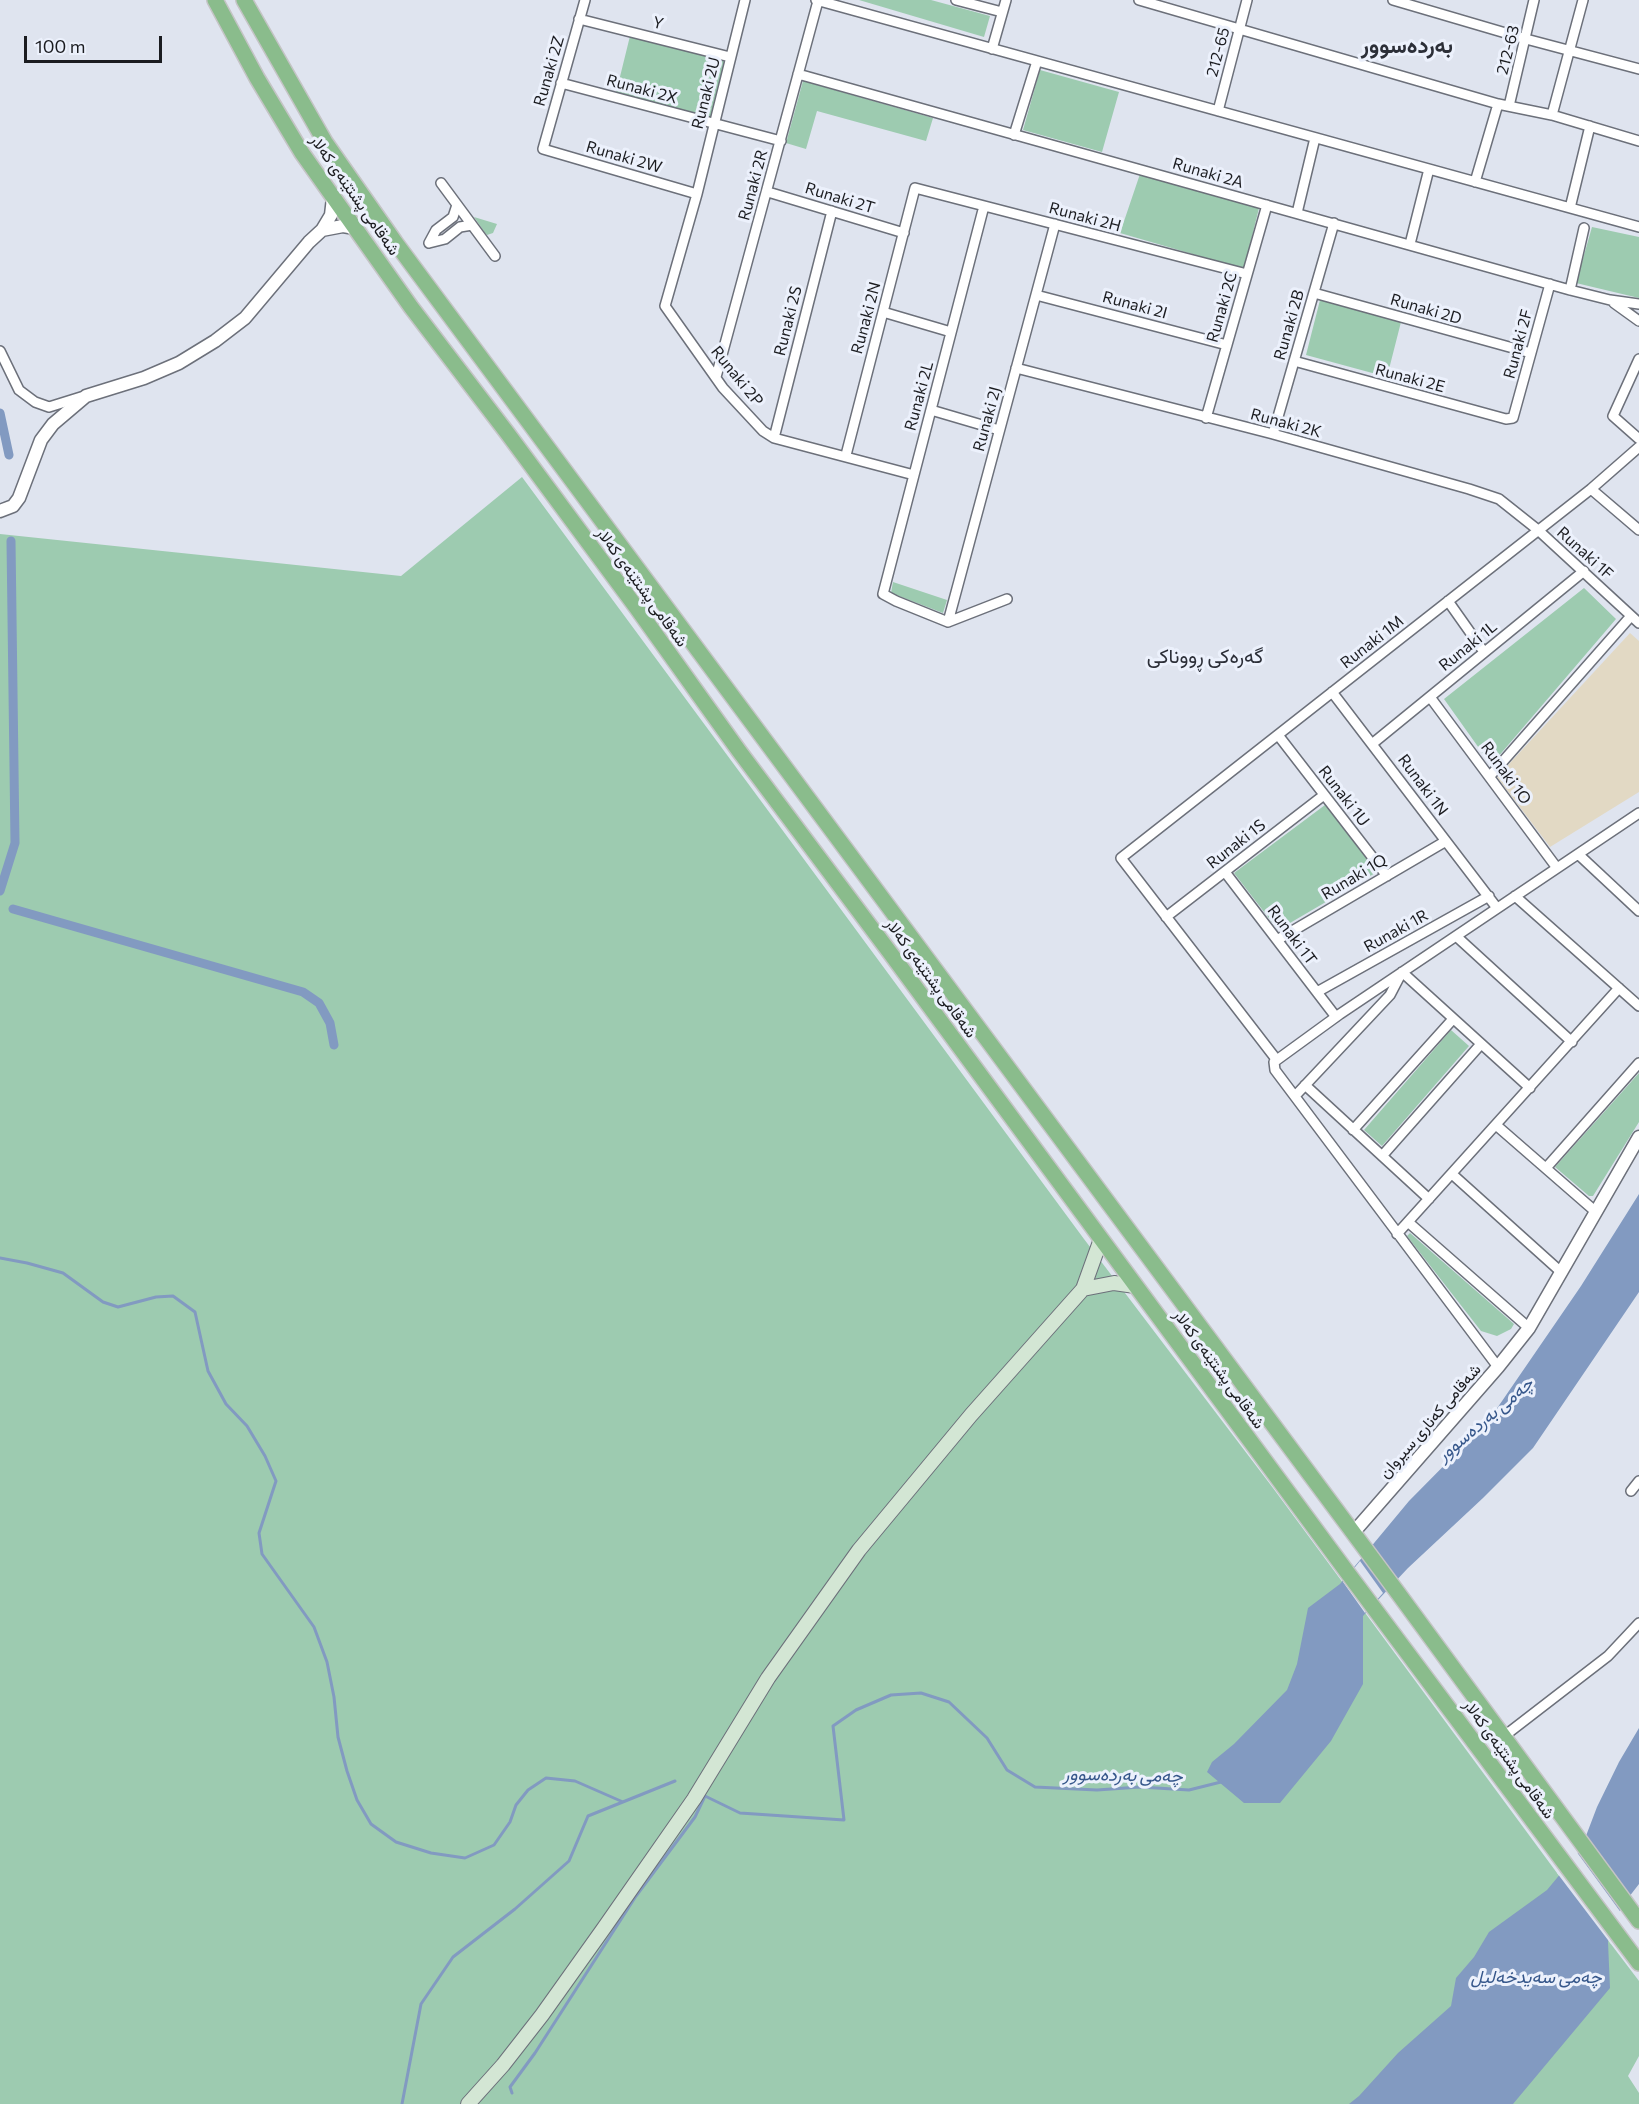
<!DOCTYPE html>
<meta charset="utf-8">
<style>
body{margin:0}
#map{position:relative;width:1639px;height:2104px;overflow:hidden;background:#dfe4ef;font-family:Commissioner,sans-serif}
canvas{display:block}
.scale{position:absolute;left:24px;top:36px;width:138px;height:27px;box-sizing:border-box;border:3px solid #1b1c20;border-top:0;padding-left:8px;font-size:18px;line-height:21px;white-space:nowrap;color:#1b1c20;-webkit-text-stroke:4px #ecf1fc;paint-order:stroke}
</style>
<div id="map">
<canvas width="1639" height="2104"></canvas>
<div class="scale">100 m</div>
</div>
<script>
const context = document.querySelector('canvas').getContext('2d');
context.lineJoin = 'round';
function fill(path, color) { context.fillStyle = color; context.fill(path, 'evenodd'); }
const shape = rows => new Path2D(rows.map(r => 'M' + r).join(''));
function stroke(path, color, width, dash) { context.strokeStyle = color; context.lineWidth = width; context.lineCap = dash ? 'butt' : 'round'; context.setLineDash(dash || []); context.stroke(path); }
function label(font, color, halo, rows, align = 'center') {
  context.font = font + ' Commissioner,Vazirmatn,sans-serif'; context.lineWidth = 6; context.setLineDash([]); context.textBaseline = 'middle'; context.strokeStyle = halo; context.fillStyle = color; for (const [text, x, y, turn = 0] of rows) {
    context.save(); context.translate(x, y); context.rotate((+turn || 0) * Math.PI / 180); context.textAlign = isNaN(turn) ? turn : align; if (halo) context.strokeText(text, 0, 0); context.fillText(text, 0, 0); context.restore();
  }
}
fill(shape([
 [1630,633,1639,641,1639,792,1550,847,1497,777]
]), '#e2d9c4');
fill(shape([
 [859,0,931,0,990,16,984,37],
 [630,36,725,60,711,118,616,93],
 [1040,70,1119,92,1102,152,1023,130],
 [803,81,933,118,926,141,817,111,806,149,786,143],
 [1140,174,1259,208,1244,269,1120,233],
 [474,217,497,224,493,233,487,235,485,233],
 [1592,227,1639,237,1639,298,1576,283],
 [1320,300,1401,322,1387,377,1306,355],
 [522,477,1084,1239,1273,1488,1557,1873,1639,1981,1639,2056,1628,2076,1639,2093,1639,2104,0,2104,0,534,401,576],
 [893,582,947,600,943,613,891,593],
 [1584,588,1616,619,1491,765,1444,699],
 [1325,805,1377,872,1278,930,1234,873],
 [1451,1030,1469,1046,1382,1146,1364,1130],
 [1639,1073,1639,1122,1593,1196,1589,1196,1555,1167],
 [1410,1233,1514,1324,1511,1329,1497,1336,1481,1331,1407,1236]
]), '#9dcbb0');
fill(shape([
 [1639,1194,1639,1292,1533,1448,1483,1498,1408,1568,1363,1616,1363,1684,1331,1741,1280,1803,1244,1803,1207,1772,1212,1762,1234,1744,1287,1690,1297,1664,1308,1608,1340,1584,1409,1501,1489,1420,1581,1286],
 [1639,1728,1639,1884,1622,1906,1608,1942,1610,1988,1513,2104,1349,2104,1359,2096,1398,2053,1451,2006,1456,1978,1474,1957,1489,1932,1547,1890,1581,1849,1597,1807,1619,1762]
]), '#829ac1');
fill(shape([
 [1360,1561,1383,1593,1365,1613,1343,1582],
 [1576,1851,1622,1914,1611,1944,1557,1873]
]), '#dfe4ef');
stroke(shape([
 [0,1258,27,1263,63,1273,103,1302,118,1307,156,1297,173,1296,195,1312,208,1371,226,1404,247,1426,265,1456,276,1481,259,1533,262,1554,314,1627,327,1662,334,1697,338,1737,347,1771,357,1800,371,1824,396,1842,431,1853,465,1858,494,1845,510,1822,516,1805,528,1790,546,1778,575,1781,623,1802],
 [512,2093,510,2087,535,2053,636,1896,695,1817,705,1796,740,1813,844,1820,833,1726,856,1710,891,1695,921,1693,949,1702,987,1738,1007,1770,1035,1787,1097,1790,1140,1787,1189,1790,1221,1782],
 [402,2104,421,2004,453,1957,515,1909,569,1861,588,1816,675,1781]
]), '#829ac1', 3);
stroke(shape([
 [0,413,9,455],
 [0,891,15,843,11,541],
 [13,909,303,992,319,1003,330,1023,334,1045]
]), '#829ac1', 9);
const minor = shape([
 [585,0,543,149,697,194],
 [745,0,697,194,665,306,723,388,763,431,774,438,914,475],
 [816,0,1639,227],
 [956,0,1002,12],
 [1139,0,1498,104,1552,115,1639,141],
 [1393,0,1526,39,1639,69],
 [579,19,730,57],
 [992,49,1006,0],
 [798,74,1570,290,1610,300,1639,304],
 [561,83,781,141],
 [1509,106,1534,0],
 [1218,111,1247,0],
 [1552,115,1583,0],
 [1014,135,1037,61],
 [1475,182,1498,104],
 [441,183,495,256],
 [768,192,904,233],
 [1570,208,1590,126],
 [1297,213,1315,138],
 [429,243,436,230,453,217,457,205],
 [429,243,445,239,460,227,472,225],
 [1410,244,1429,169],
 [1570,290,1584,228],
 [1314,293,1531,353],
 [1036,295,1227,345],
 [1614,303,1639,321],
 [883,312,951,332],
 [0,351,19,390,35,402,49,407,81,397],
 [1639,359,1613,416,1639,439],
 [1294,361,1506,419,1513,418,1550,284],
 [1016,368,1273,434,1469,489,1499,499,1538,530,1639,623],
 [716,377,818,1],
 [931,410,999,430],
 [1206,418,1267,205],
 [1273,434,1334,223],
 [774,438,832,211],
 [846,455,915,188,1247,274],
 [1591,489,1639,530],
 [1448,601,1484,652],
 [948,622,896,601,883,594,984,206],
 [948,622,1055,224],
 [948,622,1007,599],
 [1332,692,1497,908],
 [1430,697,1557,868],
 [1278,735,1387,876],
 [1372,744,1584,571],
 [1490,776,1631,616],
 [1578,854,1639,911],
 [1225,872,1336,1017],
 [1515,896,1639,1006],
 [1166,917,1324,795],
 [1456,936,1572,1042],
 [1277,940,1446,841],
 [1317,992,1489,896],
 [1276,1059,1121,858,1591,489,1639,447],
 [1305,1085,1429,1199],
 [1295,1096,1390,995,1402,972,1530,1088],
 [1496,1125,1596,1212],
 [1353,1130,1453,1019],
 [1382,1156,1481,1044],
 [1546,1168,1639,1063],
 [1452,1174,1561,1272],
 [1408,1222,1529,1328],
 [1397,1234,1619,988],
 [1498,1367,1275,1070,1274,1062,1340,1014,1639,813],
 [1631,1491,1639,1481],
 [1503,1737,1608,1656,1639,1623]
]);
const tertiary = shape([
 [322,230,343,226,355,228],
 [0,511,13,506,19,498,41,440,53,424,86,396,144,378,179,363,215,341,245,318,309,242,322,230,331,215,333,198],
 [1353,1533,1498,1367,1529,1328,1639,1137]
]);
const secondary = shape([
 [1083,1289,1114,1283,1135,1286],
 [468,2104,503,2065,542,2015,604,1928,694,1799,768,1678,859,1550,971,1415,1083,1289,1101,1239]
]);
const trunk = shape([
 [215,0,257,78,302,153,411,307,508,434,636,607,739,751,891,954,1347,1572,1639,1963],
 [244,0,325,142,395,242,1398,1593,1639,1921]
]);
stroke(minor, '#6c707a', 12);
stroke(tertiary, '#6c707a', 15);
stroke(secondary, '#6c707a', 16);
stroke(trunk, '#c4c4c5', 18);
stroke(minor, '#fff', 9);
stroke(tertiary, '#fff', 12);
stroke(secondary, '#d3e6d4', 14);
stroke(trunk, '#8abc8c', 15);
label('16px', '#1b1c20', '#ecf1fc', [
 ["Y",658,23,14],
 ["212-63",1508,50,-76],
 ["212-65",1218,52,-75],
 ["Runaki 2Z",549,71,-74],
 ["Runaki 2X",642,89,15],
 ["Runaki 2U",706,93,-76],
 ["Runaki 2W",624,157,16],
 ["Runaki 2A",1208,173,16],
 ["Runaki 2R",753,185,-75],
 ["شەقامی پشتێنەی کەلار",355,195,55],
 ["Runaki 2T",840,198,17],
 ["Runaki 2H",1085,217,15],
 ["Runaki 2I",1135,305,15],
 ["Runaki 2C",1222,307,-74],
 ["Runaki 2D",1426,309,16],
 ["Runaki 2N",866,318,-75],
 ["Runaki 2S",788,321,-76],
 ["Runaki 2B",1289,325,-74],
 ["Runaki 2F",1518,344,-75],
 ["Runaki 2P",737,376,51],
 ["Runaki 2E",1410,378,15],
 ["Runaki 2L",919,396,-75],
 ["Runaki 2J",987,419,-75],
 ["Runaki 2K",1286,423,15],
 ["Runaki 1F",1585,553,42],
 ["شەقامی پشتێنەی کەلار",642,587,54],
 ["Runaki 1M",1372,642,-38],
 ["Runaki 1L",1468,646,-39],
 ["Runaki 1O",1506,773,54],
 ["Runaki 1N",1423,785,53],
 ["Runaki 1U",1344,796,52],
 ["Runaki 1S",1236,844,-38],
 ["Runaki 1Q",1354,877,-31],
 ["Runaki 1R",1396,931,-29],
 ["Runaki 1T",1292,935,53],
 ["شەقامی پشتێنەی کەلار",931,978,54],
 ["شەقامی پشتێنەی کەلار",1219,1369,54],
 ["شەقامی کەناری سیروان",1430,1421,-49],
 ["شەقامی پشتێنەی کەلار",1509,1759,54]
]);
label('italic 18px', '#36578b', '#ecf1fc', [
 ["چەمی بەردەسوور",1485,1419,-40],
 ["چەمی بەردەسوور",1123,1775,1],
 ["چەمی سەیدخەلیل",1536,1977]
]);
label('20px', '#2c2f38', '#ecf1fc', [
 ["گەرەکی ڕووناکی",1205,656]
]);
label('bold 22px', '#2c2f38', '#ecf1fc', [
 ["بەردەسوور",1407,46]
]);
</script>
